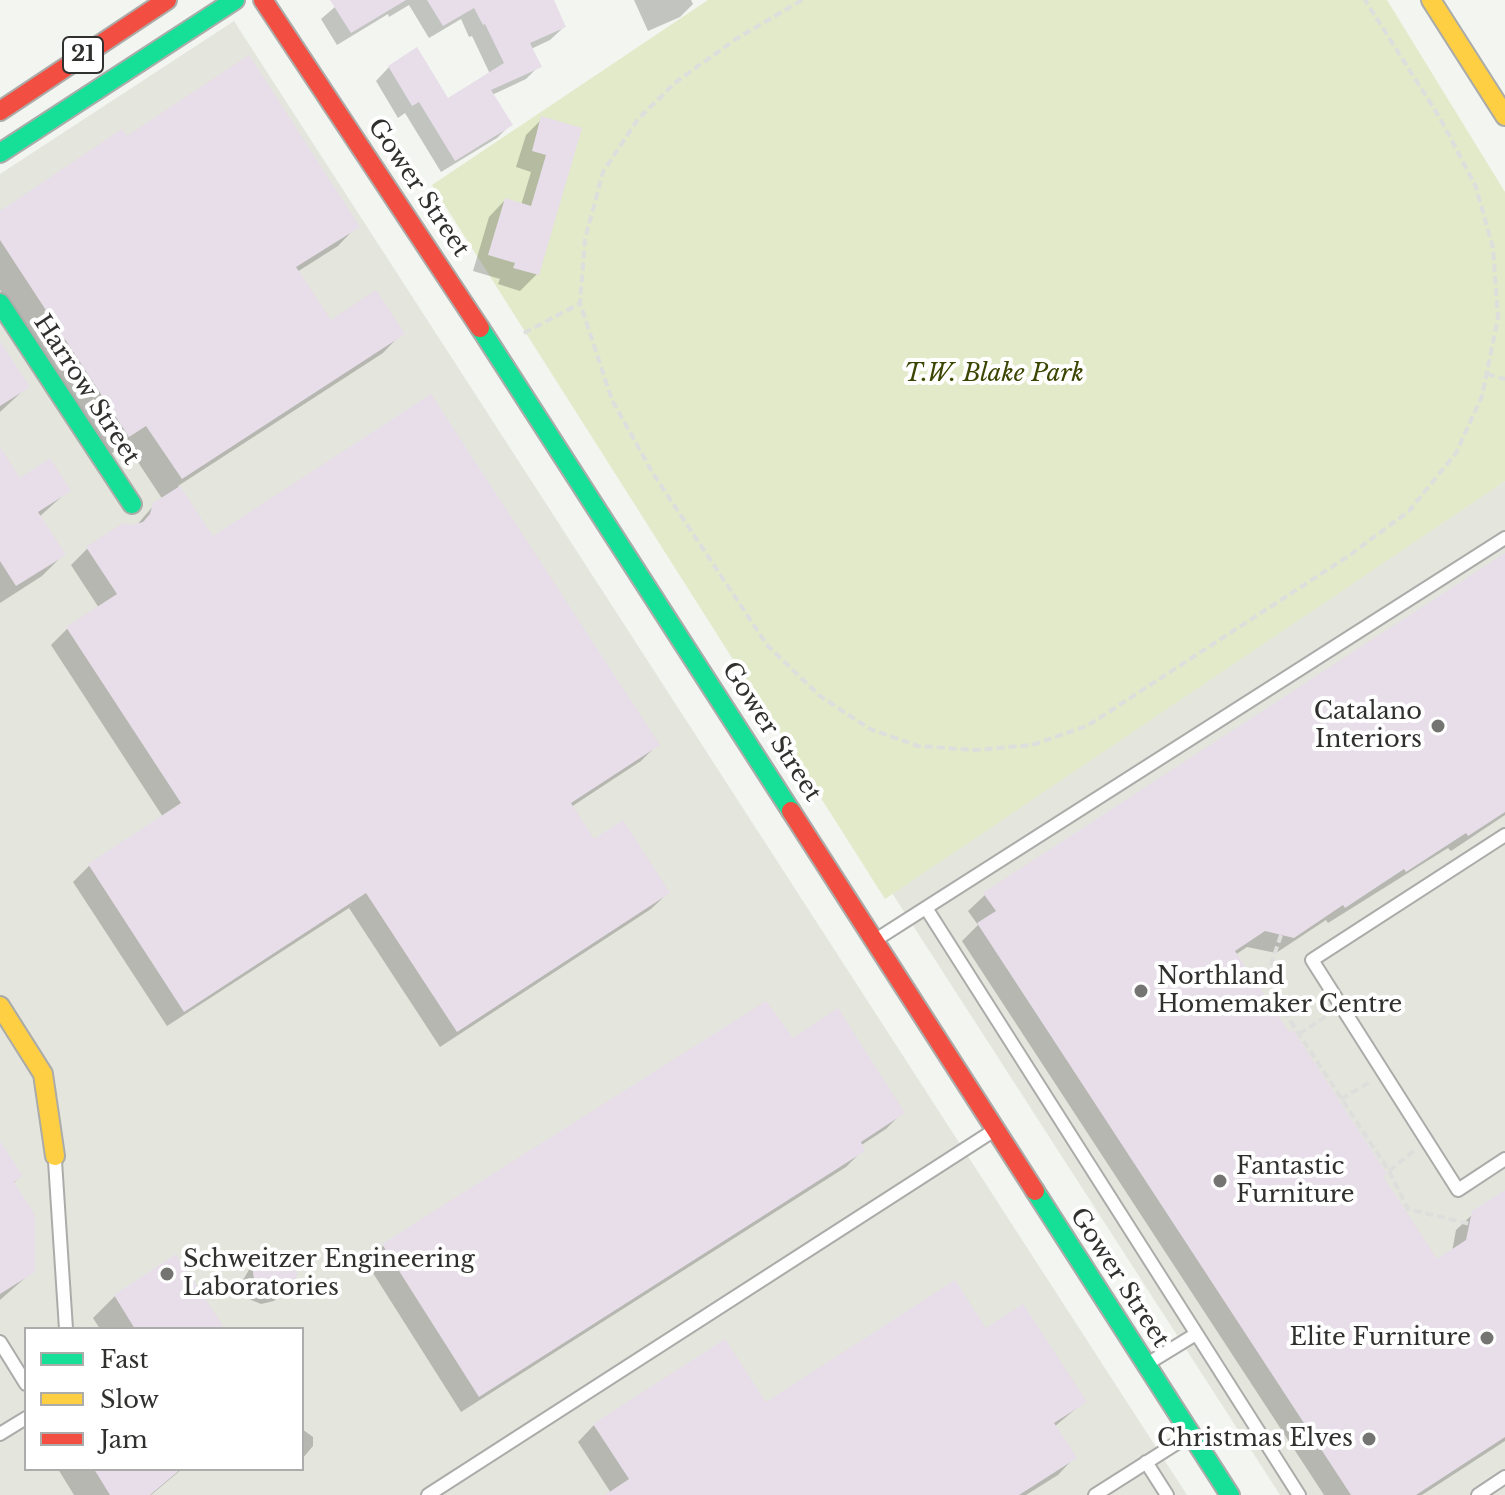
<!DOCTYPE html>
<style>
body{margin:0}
#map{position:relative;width:1505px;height:1495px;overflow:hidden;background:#f3f5f0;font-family:"Libre Baskerville",serif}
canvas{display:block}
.legend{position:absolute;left:24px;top:1327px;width:280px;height:144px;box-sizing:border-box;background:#fff;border:2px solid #acacab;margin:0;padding:10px 14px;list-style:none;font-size:24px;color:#30302e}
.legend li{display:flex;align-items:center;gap:16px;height:40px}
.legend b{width:40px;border:2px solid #acacab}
</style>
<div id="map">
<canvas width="1505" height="1495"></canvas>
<ul class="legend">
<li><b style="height:10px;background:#16e098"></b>Fast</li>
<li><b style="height:10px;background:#ffcf43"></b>Slow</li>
<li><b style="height:10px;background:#f24e42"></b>Jam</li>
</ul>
</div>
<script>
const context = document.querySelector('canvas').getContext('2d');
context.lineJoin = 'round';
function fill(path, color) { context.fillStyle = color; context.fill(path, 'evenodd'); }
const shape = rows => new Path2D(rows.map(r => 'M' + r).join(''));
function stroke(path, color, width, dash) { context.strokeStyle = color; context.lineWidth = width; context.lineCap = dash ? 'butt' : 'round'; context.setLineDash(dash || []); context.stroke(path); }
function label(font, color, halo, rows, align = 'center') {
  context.font = font + ' "Libre Baskerville",serif'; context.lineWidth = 8; context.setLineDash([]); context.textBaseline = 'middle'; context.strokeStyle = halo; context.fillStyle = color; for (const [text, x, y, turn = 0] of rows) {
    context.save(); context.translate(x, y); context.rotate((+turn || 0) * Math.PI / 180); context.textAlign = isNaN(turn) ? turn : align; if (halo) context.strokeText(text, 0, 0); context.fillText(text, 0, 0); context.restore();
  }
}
fill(shape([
 [234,21,1187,1495,0,1495,0,174],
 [26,1329,302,1329,302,1469,26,1469],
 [1505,481,1505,1495,1280,1495,892,893]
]), '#e4e5dc');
fill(shape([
 [708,0,1387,0,1505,192,1505,481,885,899,432,185]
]), '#e2eac9');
fill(shape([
 [343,0,552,0,564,27,550,40,531,49,539,66,526,79,492,95,510,125,497,138,441,172,405,113,398,118,376,81,389,67,416,50,447,101,490,74,472,36,469,37,461,19,429,38,409,5,389,17,388,14,337,45,321,19],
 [634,0,691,0,693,4,680,17,648,31],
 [542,119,579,130,537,274,520,291,498,284,500,279,473,271,489,217,505,200,521,205,531,172,516,167,526,135],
 [126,139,357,226,338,246,297,272,331,322,402,333,383,353,178,486,213,539,657,745,641,761,571,807,594,842,668,893,651,909,440,1047,349,908,167,1026,73,882,89,866,163,817,51,645,67,629,99,608,71,565,87,549,136,526,154,505,163,500,126,444,109,455,0,290,0,213],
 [0,345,27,387,0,412],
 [0,451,19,480,68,491,39,517,64,554,42,576,0,603],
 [1505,556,1505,815,1451,851,1448,848,1328,923,1326,920,1276,953,1247,947,1235,955,1437,1262,1452,1252,1456,1230,1474,1213,1505,1192,1505,1441,1422,1495,1324,1495,962,941,978,925,968,911,985,895],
 [766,1003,792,1041,902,1113,886,1129,860,1146,862,1151,846,1167,461,1412,366,1262,383,1246],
 [0,1144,20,1176,13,1184,33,1271,0,1300],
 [280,1253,294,1266,294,1278,274,1301,261,1304,249,1299,245,1294,243,1280,250,1268,267,1254],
 [115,1296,223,1329,100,1329,93,1318],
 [985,1331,1084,1402,1054,1427,1074,1458,1058,1475,1026,1495,609,1495,611,1493,578,1442,594,1425,766,1405],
 [302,1429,313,1437,313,1446,302,1459],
 [58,1469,182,1469,151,1495,74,1495]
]), '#0003');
fill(shape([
 [330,0,406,0,351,33],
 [427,0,554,0,566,27,530,43,542,67,491,90,513,125,455,161,419,102,412,106,388,66,417,47,448,98,504,63,485,24,483,25,474,8,443,26],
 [249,55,360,227,296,267,331,320,376,290,405,334,182,479,146,426,129,437,0,240,0,211,122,129,127,136],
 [541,116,582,128,539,275,513,268,515,263,488,255,505,198,531,206,546,155,532,151],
 [0,341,30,387,0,406],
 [431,394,660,745,571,803,594,839,623,820,670,893,457,1032,366,893,184,1012,88,864,181,803,66,627,117,594,86,547,123,523,132,525,143,522,150,514,153,503,180,486,213,536],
 [0,447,20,478,50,458,71,491,38,512,66,555,16,586,0,561],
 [1505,553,1505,812,1468,836,1466,833,1406,872,1404,869,1345,908,1343,905,1294,938,1265,931,1235,951,1289,1032,1293,1030,1387,1174,1383,1176,1437,1259,1466,1240,1472,1211,1505,1190,1505,1437,1416,1495,1351,1495,977,923,996,911,983,893],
 [766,1001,793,1038,838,1008,905,1113,861,1142,865,1151,479,1397,382,1244],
 [0,1141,23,1176,14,1182,35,1215,35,1272,0,1294],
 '253 1272a22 22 0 1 1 44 0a22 22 0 1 1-44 0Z',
 [176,1254,225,1329,135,1329,114,1295],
 [955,1280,986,1328,1023,1304,1087,1402,1054,1423,1077,1458,1019,1495,605,1495,629,1479,593,1424,725,1339,766,1402],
 [94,1469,181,1469,150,1495,110,1495]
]), '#e7deea');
const lane = shape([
 [1505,835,1312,960,1458,1190,1505,1159],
 [926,908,1299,1495],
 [877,939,1505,538],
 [55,1161,66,1329],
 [0,1342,26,1384],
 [1147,1364,1196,1334],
 [0,1434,26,1418],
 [1146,1462,1167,1495],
 [428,1495,993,1131],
 [1095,1495,1188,1436],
 [1478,1495,1505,1477]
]);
const fast = shape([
 [0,153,235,0],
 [0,303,132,504],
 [480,328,791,811],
 [1035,1191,1230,1495]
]);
const slow = shape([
 [1431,0,1505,116],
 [0,1006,43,1074,55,1156]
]);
const jam = shape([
 [263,0,480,328],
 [0,111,167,0],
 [791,811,1035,1191]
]);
stroke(lane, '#abaca9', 16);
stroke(fast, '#abaca9', 22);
stroke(slow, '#abaca9', 22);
stroke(jam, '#abaca9', 22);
stroke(shape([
 [802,0,736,39,676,82,638,119,603,172,585,239,580,303,612,400,652,472,767,645,820,696,870,729,918,746,975,750,1032,745,1087,726,1347,557,1409,511,1456,453,1482,396,1498,318,1493,248,1476,187,1440,118,1365,0],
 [524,333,579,304],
 [1487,374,1505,379],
 [1281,935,1265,982,1389,1171,1408,1209,1470,1224],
 [1299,1034,1327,1016],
 [1341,1099,1370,1082],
 [1389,1171,1415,1150]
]), '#dededd', 4, [8, 4]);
stroke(lane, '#fdfefd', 12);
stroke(fast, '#16e098', 18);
stroke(slow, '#ffcf43', 18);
stroke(jam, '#f24e42', 18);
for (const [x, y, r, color] of [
 [1438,726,8,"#747572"],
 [1141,991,8,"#747572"],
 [1220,1181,8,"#747572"],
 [167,1274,8,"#747572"],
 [1487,1338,8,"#747572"],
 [1369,1439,8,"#747572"]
]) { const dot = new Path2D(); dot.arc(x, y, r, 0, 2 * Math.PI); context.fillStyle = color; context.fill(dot); stroke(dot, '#fff', 3); }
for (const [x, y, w] of [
 [83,55,40]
]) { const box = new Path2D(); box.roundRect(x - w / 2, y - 18, w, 36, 6); context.fillStyle = '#fff'; context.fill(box); stroke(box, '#30302e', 2); }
label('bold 22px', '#30302e', null, [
 ["21",83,55]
]);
label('24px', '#30302e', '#fff', [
 ["Gower Street",418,188,56],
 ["Harrow Street",86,390,57],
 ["Gower Street",771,732,57],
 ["Gower Street",1119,1278,57]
]);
label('italic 24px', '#3c4501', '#fff', [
 ["T.W. Blake Park",994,374]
]);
label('24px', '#30302e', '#fff', [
 ["Catalano",1422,712],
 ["Interiors",1422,740],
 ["Northland",1157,977,"left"],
 ["Homemaker Centre",1157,1005,"left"],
 ["Fantastic",1236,1167,"left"],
 ["Furniture",1236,1195,"left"],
 ["Schweitzer Engineering",183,1260,"left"],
 ["Laboratories",183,1288,"left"],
 ["Elite Furniture",1471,1338],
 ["Christmas Elves",1353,1439]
], 'right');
</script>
